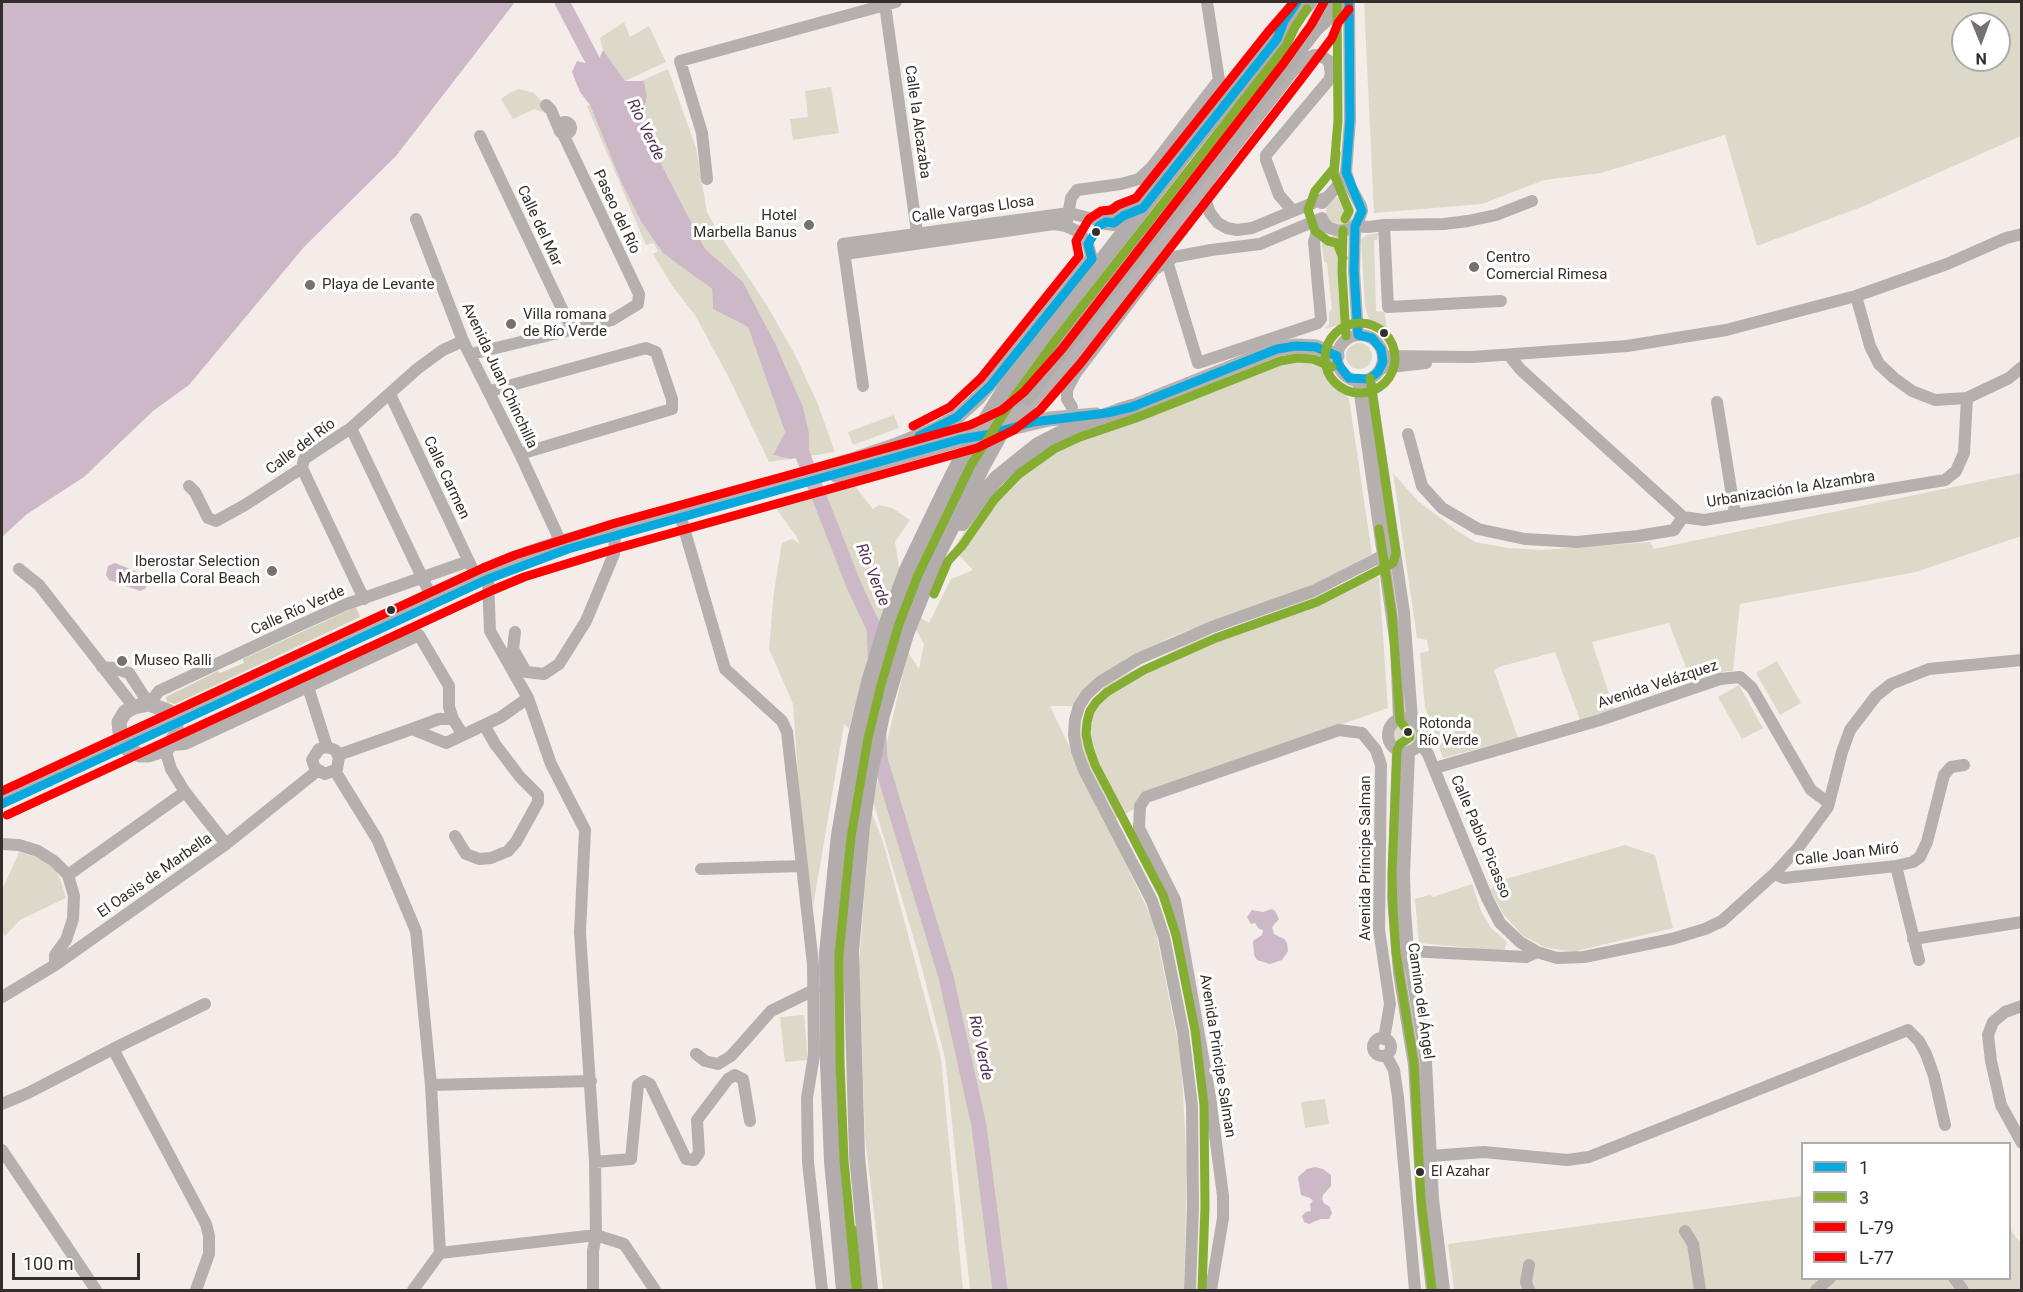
<!DOCTYPE html>
<meta charset="utf-8">
<style>
body{margin:0}
#map{position:relative;width:2023px;height:1292px;overflow:hidden;background:#f3ece9;font-family:Roboto,sans-serif}
canvas{display:block}
.frame{position:absolute;inset:0;border:3px solid #332e2c;pointer-events:none}
.legend{position:absolute;left:1801px;top:1142px;width:210px;height:138px;box-sizing:border-box;background:#fff;border:2px solid #adabab;margin:0;padding:8px 10px;list-style:none;font-size:18px;color:#332e2c}
.legend li{display:flex;align-items:center;gap:12px;height:30px}
.legend b{width:30px;border:2px solid #adabab}
.north{position:absolute;left:1951px;top:12px;width:60px;height:60px;box-sizing:border-box;background:#fff;border:2px solid #adabab;border-radius:50%;rotate:179deg;font-size:16px;font-weight:700;line-height:24px;text-align:center;color:#332e2c}
.north::after{content:'';display:block;margin:auto;width:21px;height:27px;background:#76706e;clip-path:polygon(50% 0,100% 100%,50% 72%,0 100%)}
.scale{position:absolute;left:12px;top:1253px;width:128px;height:27px;box-sizing:border-box;border:3px solid #332e2c;border-top:0;padding-left:8px;font-size:18px;line-height:21px;white-space:nowrap;color:#332e2c;-webkit-text-stroke:4px #fff;paint-order:stroke}
</style>
<div id="map">
<canvas width="2023" height="1292"></canvas>
<div class="frame"></div>
<ul class="legend">
<li><b style="height:8px;background:#08a9df"></b>1</li>
<li><b style="height:8px;background:#85ad31"></b>3</li>
<li><b style="height:8px;background:#f00"></b>L-79</li>
<li><b style="height:8px;background:#f00"></b>L-77</li>
</ul>
<div class="north">N</div>
<div class="scale">100 m</div>
</div>
<script>
const context = document.querySelector('canvas').getContext('2d');
context.lineJoin = 'round';
function fill(path, color) { context.fillStyle = color; context.fill(path, 'evenodd'); }
const shape = rows => new Path2D(rows.map(r => 'M' + r).join(''));
function stroke(path, color, width, dash) { context.strokeStyle = color; context.lineWidth = width; context.lineCap = dash ? 'butt' : 'round'; context.setLineDash(dash || []); context.stroke(path); }
function label(font, color, halo, rows, align = 'center') {
  context.font = font + ' Roboto,sans-serif'; context.lineWidth = 6; context.setLineDash([]); context.textBaseline = 'middle'; context.strokeStyle = halo; context.fillStyle = color; for (const [text, x, y, turn = 0] of rows) {
    context.save(); context.translate(x, y); context.rotate((+turn || 0) * Math.PI / 180); context.textAlign = isNaN(turn) ? turn : align; if (halo) context.strokeText(text, 0, 0); context.fillText(text, 0, 0); context.restore();
  }
}
fill(shape([
 [1364,2,2021,2,2021,136,1864,206,1757,246,1725,135,1601,173,1544,180,1482,204,1374,213],
 [1963,24,1999,24,1999,60,1963,60],
 [624,22,630,37,649,26,666,62,625,81,603,50,600,38],
 [668,69,696,148,707,212,716,229,768,307,795,355,817,402,835,452,809,456,809,433,803,407,775,343,743,282,705,249,641,125,647,97,644,81,641,81],
 [831,87,839,133,793,140,790,119,808,117,805,91],
 [519,89,534,93,541,101,545,113,534,109,513,119,501,99,511,92],
 [590,105,620,179,663,253,712,289,713,309,748,327,785,432,773,455,790,459,769,462,729,378,695,315,673,287,653,254,658,251,653,243,646,245,587,106],
 '1326 211a14 14 0 1 1 28 0a14 14 0 1 1-28 0Z',
 [1378,233,1377,240,1374,240,1376,311,1385,312,1387,336,1375,326,1369,319,1365,307,1361,239,1367,235],
 [1333,236,1345,239,1348,315,1345,323,1326,329,1325,327,1329,325,1329,312,1332,310,1327,264,1324,261,1321,239],
 '1346 356a13 13 0 1 1 26 0a13 13 0 1 1-26 0Z',
 [1299,354,1315,358,1349,399,1372,554,1285,599,1241,611,1173,636,1096,677,1072,706,1050,706,1154,923,1181,1057,1187,1166,1184,1290,970,1290,945,1058,918,953,873,801,908,652,919,669,924,644,893,588,872,643,849,729,844,724,813,907,802,830,793,704,769,649,774,591,782,543,792,539,800,544,796,536,770,500,850,480,873,509,879,505,892,508,910,520,895,542,899,566,921,618,929,623,951,579,973,570,953,549,988,495,1057,442,1256,367],
 [894,415,899,428,853,445,848,432],
 [1393,473,1418,501,1456,530,1475,542,1508,548,1542,550,1650,542,1654,549,2021,473,2021,536,1916,572,1740,604,1733,671,1727,671,1692,683,1669,623,1592,642,1614,709,1580,720,1555,652,1502,666,1494,670,1518,738,1443,758,1425,707,1420,653,1429,651,1427,640,1417,638],
 [1371,572,1379,578,1388,708,1141,795,1134,809,1114,820,1085,763,1080,736,1084,713,1107,683,1194,641,1297,603],
 [1777,661,1801,703,1780,715,1756,673],
 [1739,685,1763,728,1742,739,1718,697],
 '1393 735a12 12 0 1 1 24 0a12 12 0 1 1-24 0Z',
 [871,810,884,845,941,1058,963,1290,883,1290,865,1137,859,963],
 [1625,845,1655,855,1673,928,1572,952,1544,947,1522,935,1504,915,1490,890,1499,881],
 [19,852,39,858,54,868,61,881,66,898,20,920,5,936,2,931,2,890],
 [1472,884,1481,911,1491,928,1507,942,1504,951,1419,943,1415,899,1430,895,1433,897],
 [804,1015,808,1060,785,1062,780,1017],
 [1325,1099,1329,1124,1305,1128,1301,1102],
 [1802,1196,1802,1278,2010,1278,2010,1229,2021,1244,2021,1290,1454,1290,1448,1244]
]), '#ddd9c9');
fill(shape([
 [356,607,360,617,175,704,167,702,166,697,218,671,220,673,244,663,243,659]
]), '#d3cfbc');
fill(shape([
 [2,2,515,2,396,156,304,247,189,385,153,411,84,477,27,514,2,537],
 [603,50,625,81,644,81,647,97,641,125,705,249,743,282,775,343,803,407,809,433,809,456,790,459,773,455,785,432,748,327,713,309,712,289,663,253,641,221,620,179,590,105,580,92,572,72,577,61,596,66],
 [115,563,145,575,149,581,145,589,140,591,109,580,106,575,108,566],
 [1272,909,1275,911,1279,919,1272,927,1274,934,1284,939,1287,943,1288,951,1282,960,1270,964,1257,960,1254,955,1253,941,1262,935,1263,930,1259,929,1255,923,1251,924,1247,917,1252,910,1263,912],
 [1315,1167,1323,1169,1331,1175,1331,1186,1323,1195,1322,1199,1324,1203,1330,1207,1332,1213,1329,1219,1321,1219,1309,1224,1304,1222,1302,1216,1306,1212,1311,1211,1310,1204,1313,1201,1310,1198,1301,1195,1298,1177,1307,1169]
]), '#ccb8c6');
stroke(shape([
 [562,2,605,84],
 [796,438,855,588,874,628,880,759,946,977,979,1126,1000,1290]
]), '#ccb8c6', 15);
stroke(shape([
 [885,5,918,239],
 [546,105,551,110,559,129],
 '559 128a6 6 0 1 1 12 0a6 6 0 1 1-12 0Z',
 [480,136,572,330],
 [707,179,702,133,680,61,896,2],
 [1322,203,1342,181,1346,172,1350,120,1349,2],
 [1292,210,1279,195,1266,160,1266,155,1329,80,1331,74,1329,61,1319,55,1314,55,1307,59,1293,71,1215,172,1207,183,1205,199,1210,213,1218,223,1227,228,1237,230,1252,228,1325,198],
 [416,219,463,341,520,454,557,534,559,543],
 [1322,220,1329,228,1339,231,1350,229,1358,222,1362,211,1361,206,1351,188,1346,172],
 [1066,226,1071,198,1077,190,1121,184,1139,179,1151,168,1219,80,1207,2],
 [1355,226,1354,271,1358,335],
 [1355,226,1368,227,1384,225],
 [845,254,1054,224,1066,226,1079,232,1088,244,1092,259],
 [1167,261,1198,363,1318,323,1321,319,1314,242,1317,232,1325,224],
 [1856,296,1870,346,1879,364,1894,378,1912,391,1935,400,1967,398,2009,378,2022,367],
 [1501,301,1388,307,1384,225,1444,224,1468,221,1496,215,1532,201],
 '1337 358a23 23 0 1 1 46 0a23 23 0 1 1-46 0Z',
 [471,354,612,320,638,304,639,294,563,134],
 [1509,355,1520,369,1683,517,1704,520,1945,480,1956,471,1964,453,1967,398],
 [1383,356,1472,357,1627,346,1726,330,1856,296,1947,264,2006,238,2022,234],
 [1381,368,1426,363],
 [1369,379,1404,613,1412,719],
 [1358,380,1396,646,1399,719],
 [863,386,843,244,1069,213,1106,222],
 [490,391,646,348,656,352,672,399,672,409,520,454],
 [390,394,471,566],
 [1717,402,1735,514],
 [1072,407,1067,399,1067,390,1075,374,1154,270,1174,257,1211,250,1260,244,1322,218],
 [351,428,431,596],
 [1408,434,1422,486,1442,508,1478,529,1525,539,1577,542,1638,536,1674,530,1683,517],
 [302,468,364,599],
 [189,486,195,492,208,518,216,521,245,505,302,468,304,459,351,428,417,369,443,350,463,341],
 [681,518,725,669,782,721,787,732,813,964,814,1055,807,1098,808,1162,822,1290],
 [19,569,39,585,134,707],
 [488,579,490,631,528,698,551,764,585,830,580,932,595,1162,596,1235,593,1251,593,1290],
 [515,632,513,649,526,672,544,674,559,664,586,621,614,554,615,536],
 [102,667,113,668,129,673,149,704,159,691,300,625,347,604,469,561],
 [308,687,327,747,335,750,339,757,337,769,325,774,315,768,312,760,319,749,327,747],
 '1388 735a17 17 0 1 1 34 0a17 17 0 1 1-34 0Z',
 [463,735,501,717,528,698],
 [1421,744,1428,754,1487,898,1500,923,1520,942,1537,952,1557,958,1584,957,1672,939,1705,929,1722,921,1774,874,1798,848,1828,807,1842,752,1850,730,1876,696,1891,684,1929,669,2022,660],
 [171,745,185,744,419,635,449,686,449,707,453,719],
 [1398,751,1393,897,1399,973,1414,1065,1423,1213,1432,1290],
 [1409,752,1404,874,1405,910,1408,951,1426,1062,1433,1199,1444,1290],
 [338,755,412,729,446,743,463,735,453,719,439,719,412,729],
 [1435,768,1600,720,1720,679,1740,677,1752,688,1811,790,1829,803],
 [335,771,377,839,416,931,431,1085,440,1253,413,1290],
 [455,836,466,854,479,859,491,858,508,851,516,842,538,802,538,795,520,777,495,744,484,725],
 [2,844,19,845,38,851,54,861,68,875,74,896,73,919,66,940,55,955,55,965],
 [226,844,317,771],
 [1896,866,1919,960],
 [701,869,802,866],
 [1774,874,1784,878,1896,866,1913,862,1920,857,1927,842,1944,775,1951,767,1964,765],
 [68,875,185,792],
 [1913,939,2022,922],
 [1408,951,1526,957,1537,952],
 [2,997,55,965,226,844,185,792,171,769,167,756,167,749],
 [2022,1006,2005,1012,1993,1022,1988,1035,1991,1061,2001,1105,2022,1143],
 '1373 1047a9 9 0 1 1 18 0a9 9 0 1 1-18 0Z',
 [113,1049,205,1004],
 [696,1054,705,1061,718,1064,731,1056,771,1011,814,990],
 [1386,1055,1394,1070,1398,1097,1415,1290],
 [431,1085,591,1081],
 [2,1104,28,1093,113,1049,206,1224,209,1236,209,1254,196,1290],
 [2,1150,96,1290],
 [1430,1156,1484,1152,1567,1160,1589,1157,1908,1030,1919,1041,1926,1054,1934,1076,1945,1125],
 [595,1162,631,1159,638,1085,644,1081,650,1084,686,1159,694,1160,699,1153,697,1120,728,1079,735,1075,743,1079,750,1121],
 [1685,1231,1693,1244,1700,1290],
 [440,1253,596,1235,624,1244,655,1290],
 [1529,1265,1526,1282,1529,1290],
 [1954,1278,1963,1290],
 [1190,1290,1193,1206,1192,1106,1183,1032,1164,937,1152,901,1084,770,1077,751,1074,735,1075,720,1079,706,1087,694,1100,682,1138,659,1212,627,1313,591,1384,555],
 [1211,1290,1223,1218,1223,1196,1210,1097,1175,900,1139,828,1140,806,1146,797,1339,730,1362,733,1376,750,1381,765,1379,929,1390,1004,1384,1039],
 [1816,1290,1830,1278]
]), '#b5afae', 12);
stroke(shape([
 [1026,407,1071,357,1207,183],
 [1120,410,1132,407,1277,349,1296,346,1316,347,1337,356],
 [1015,427,1049,419,1096,415],
 [836,475,974,436],
 [149,704,168,711,176,724,176,734,167,749,149,755,140,755,130,751,125,747,120,732,119,722,125,712,134,707,149,704],
 [2,795,431,596,526,554,559,543,758,488,849,461,899,444,936,429,957,417,978,398,1092,259]
]), '#b8b1b1', 15);
stroke(shape([
 [1106,222,1114,223,1123,216,1140,209],
 [962,523,985,492,997,478,1038,445,1075,426,1132,407],
 [844,1290,832,1161,828,1063,827,953,839,835,856,736,869,682,888,620,907,570,942,497,961,459,1005,389,1045,334,1192,145,1277,39,1289,26,1309,2],
 [870,1290,857,1156,851,951,862,827,870,773,882,715,906,634,938,554,983,465,1004,427,1101,299,1316,28,1328,17,1339,2]
]), '#b3acac', 16);
stroke(shape([
 [974,436,1008,420,1023,411]
]), '#b8b1b1', 15);
stroke(shape([
 [1349,2,1350,120,1346,172,1362,211,1355,226],
 [1143,208,1277,39,1284,21,1297,2],
 [1355,226,1354,271,1358,335],
 [1337,356,1338,364,1349,378,1369,379,1378,372,1383,362,1381,349,1372,338,1358,335],
 [919,436,957,417,990,386,1092,259,1088,244,1099,226,1106,222,1114,223,1123,216,1143,208],
 [2,804,488,579,568,549,961,439,986,435,1033,422,1107,413,1132,407,1277,349,1296,346,1316,347,1337,356]
]), '#08a9df', 9);
stroke(shape([
 [1337,2,1338,120,1334,168,1315,191,1308,210,1315,231,1328,241,1337,243,1343,258],
 [1336,153,1334,174,1349,211,1345,219],
 [1343,230,1342,272,1346,336],
 '1325 358a35 35 0 1 1 70 0a35 35 0 1 1-70 0Z',
 [1379,529,1392,614,1400,721,1410,734,1410,737,1400,744,1397,750,1392,874,1393,910,1396,953,1414,1063,1421,1200,1432,1290],
 [934,594,948,561,962,546,994,500,1019,474,1054,449,1080,437,1136,418,1280,361,1297,358,1313,359,1332,367],
 [852,1229,858,1290],
 [856,1289,844,1160,840,1063,839,954,851,837,868,738,881,685,899,624,918,575,971,465,1015,396,1055,341,1286,46,1295,27,1307,9],
 [1202,1290,1205,1206,1204,1105,1195,1030,1176,935,1163,895,1095,765,1089,748,1086,734,1087,722,1090,711,1096,702,1107,692,1144,670,1216,638,1317,602,1393,563,1396,553,1370,378]
]), '#85ad31', 9);
stroke(shape([
 [913,426,950,407,981,378,1079,256,1076,241,1089,219,1101,211,1111,210,1118,205,1136,198,1268,32,1294,2],
 [2,791,483,568,515,555,612,524,970,425,1002,410,1024,392,1062,349,1283,64,1311,25,1324,2]
]), '#f00', 9);
stroke(shape([
 [7,815,493,590,524,577,618,548,977,448,1014,430,1040,410,1080,364,1302,78,1332,38,1338,23,1349,9]
]), '#f00', 9);
for (const [x, y, r, color] of [
 [809,225,6,"#76706e"],
 [1096,232,5,"#332e2c"],
 [1474,267,6,"#76706e"],
 [310,285,6,"#76706e"],
 [511,324,6,"#76706e"],
 [1384,333,5,"#332e2c"],
 [272,571,6,"#76706e"],
 [391,610,5,"#332e2c"],
 [122,661,6,"#76706e"],
 [1408,732,5,"#332e2c"],
 [1420,1172,5,"#332e2c"]
]) { const dot = new Path2D(); dot.arc(x, y, r, 0, 2 * Math.PI); context.fillStyle = color; context.fill(dot); stroke(dot, '#fff', 2); }
label('14px', '#332e2c', '#fff', [
 ["Rotonda",1419,724],
 ["Río Verde",1419,741],
 ["El Azahar",1431,1172]
], 'left');
label('15px', '#332e2c', '#fff', [
 ["Calle la Alcazaba",917,122,82],
 ["Calle Vargas Llosa",973,210,-8],
 ["Paseo del Río",616,212,65],
 ["Calle del Mar",539,226,65],
 ["Avenida Juan Chinchilla",499,376,65],
 ["Calle del Río",301,447,-37],
 ["Calle Carmen",446,478,65],
 ["Urbanización la Alzambra",1791,490,-9],
 ["Calle Río Verde",298,611,-24],
 ["Avenida Velázquez",1658,685,-18],
 ["Calle Pablo Picasso",1480,837,67],
 ["Calle Joan Miró",1847,855,-7],
 ["Avenida Príncipe Salman",1366,858,-90],
 ["El Oasis de Marbella",155,876,-35],
 ["Camino del Ángel",1420,1001,82],
 ["Avenida Principe Salman",1217,1056,81]
]);
label('15px', '#332e2c', '#fff', [
 ["Hotel",797,216,"right"],
 ["Marbella Banus",797,233,"right"],
 ["Centro",1486,258],
 ["Comercial Rimesa",1486,275],
 ["Playa de Levante",322,285],
 ["Villa romana",523,315],
 ["de Río Verde",523,332],
 ["Iberostar Selection",260,562,"right"],
 ["Marbella Coral Beach",260,579,"right"],
 ["Museo Ralli",134,661]
], 'left');
label('italic 16px', '#553050', '#fff', [
 ["Rio Verde",645,130,64],
 ["Rio Verde",872,575,68],
 ["Rio Verde",980,1048,78]
]);
</script>
